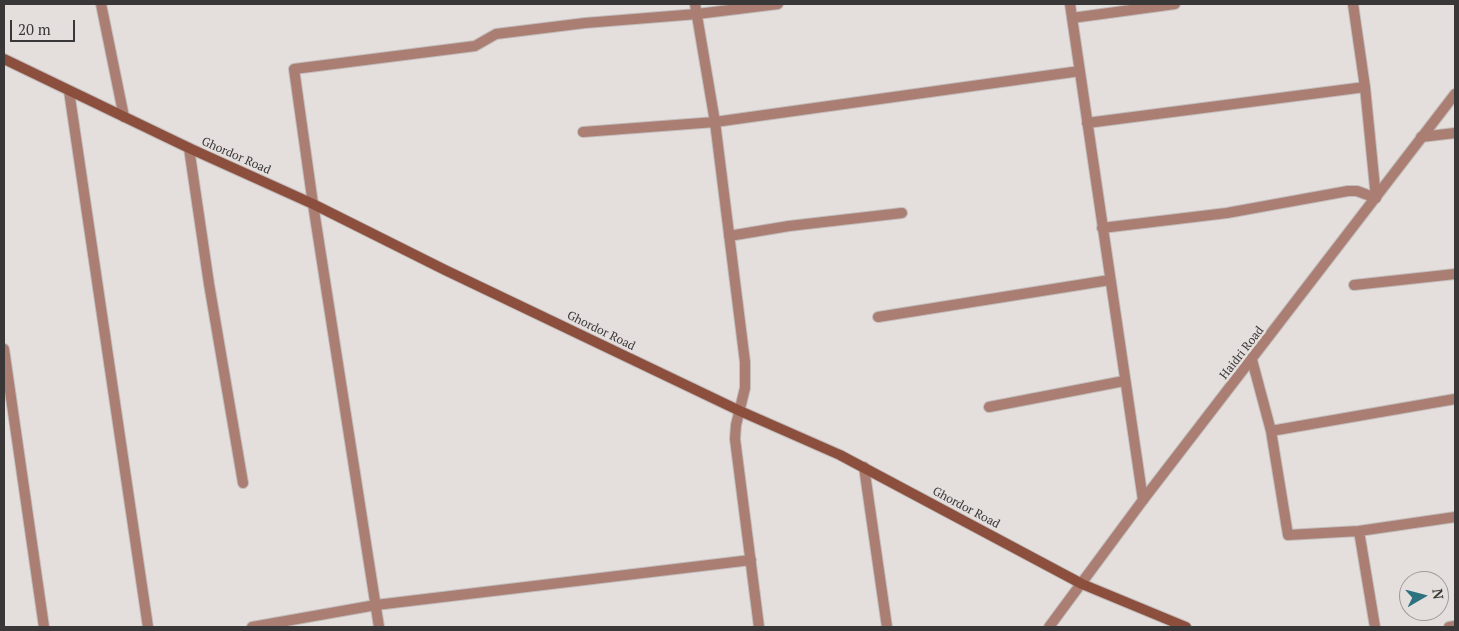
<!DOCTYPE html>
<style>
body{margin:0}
#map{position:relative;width:1459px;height:631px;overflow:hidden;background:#e4dfdd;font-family:"PT Serif",serif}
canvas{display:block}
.frame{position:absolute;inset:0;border:5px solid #393737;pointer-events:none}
.north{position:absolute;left:1399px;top:571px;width:50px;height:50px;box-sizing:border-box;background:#e4dfdd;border:1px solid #a09c9b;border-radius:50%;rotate:82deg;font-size:14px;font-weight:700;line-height:20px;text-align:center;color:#393737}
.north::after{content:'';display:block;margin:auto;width:18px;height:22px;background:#2c727f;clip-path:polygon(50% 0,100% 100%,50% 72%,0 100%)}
.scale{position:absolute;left:10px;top:20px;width:65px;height:22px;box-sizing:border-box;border:2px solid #393737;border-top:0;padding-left:6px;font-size:15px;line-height:18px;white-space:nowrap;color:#393737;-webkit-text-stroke:4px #e4dfdd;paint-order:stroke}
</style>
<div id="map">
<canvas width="1459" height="631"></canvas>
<div class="frame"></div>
<div class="north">N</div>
<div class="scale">20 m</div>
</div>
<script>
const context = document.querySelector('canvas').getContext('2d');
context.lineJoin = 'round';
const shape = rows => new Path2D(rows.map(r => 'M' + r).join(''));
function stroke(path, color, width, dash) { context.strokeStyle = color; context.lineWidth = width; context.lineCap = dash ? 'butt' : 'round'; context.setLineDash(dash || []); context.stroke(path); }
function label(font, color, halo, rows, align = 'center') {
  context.font = font + ' "PT Serif",serif'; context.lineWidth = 5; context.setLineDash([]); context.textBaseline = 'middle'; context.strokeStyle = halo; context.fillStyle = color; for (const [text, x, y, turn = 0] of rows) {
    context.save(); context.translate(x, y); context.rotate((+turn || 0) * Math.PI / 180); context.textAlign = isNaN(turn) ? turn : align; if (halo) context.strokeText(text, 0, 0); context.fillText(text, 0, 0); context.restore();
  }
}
const minor = shape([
 [101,4,124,117],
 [695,4,715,122,745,362,745,388,736,425,735,439,759,627],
 [1070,4,1143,500],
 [1353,4,1365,87,1376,198],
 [1072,18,1175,4],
 [69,91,148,627],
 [1087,123,1365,87],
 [583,132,715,122,1080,71],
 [1421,137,1455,133],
 [189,148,209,284,243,483],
 [1102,228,1227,213,1348,191,1357,191,1376,198],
 [729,236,789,226,902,213],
 [1354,285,1455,274],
 [878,317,1110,280],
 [4,349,44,627],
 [1252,360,1271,431,1288,535,1359,531,1455,517],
 [989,407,1124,381],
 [1271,431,1455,399],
 [864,467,887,627],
 [1359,531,1375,627],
 [252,627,376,605,751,560],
 [379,627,313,204,294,69,475,46,496,34,585,23,697,14,778,4],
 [1449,627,1455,626]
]);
const tertiary = shape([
 [1049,627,1143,500,1455,94]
]);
const secondary = shape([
 [4,59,189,148,313,204,445,270,740,411,840,455,1082,584,1186,627]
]);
stroke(minor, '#c2bdbc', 12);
stroke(tertiary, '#c2bdbc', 12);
stroke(secondary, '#c2bdbc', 12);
stroke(minor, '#aa7e72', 10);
stroke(tertiary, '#aa7e72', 10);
stroke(secondary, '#8c4f3e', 10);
label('12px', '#393737', '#e4dfdd', [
 ["Ghordor Road",236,156,24],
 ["Ghordor Road",601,331,26],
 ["Haidri Road",1242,353,-52],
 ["Ghordor Road",966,508,28]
]);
</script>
